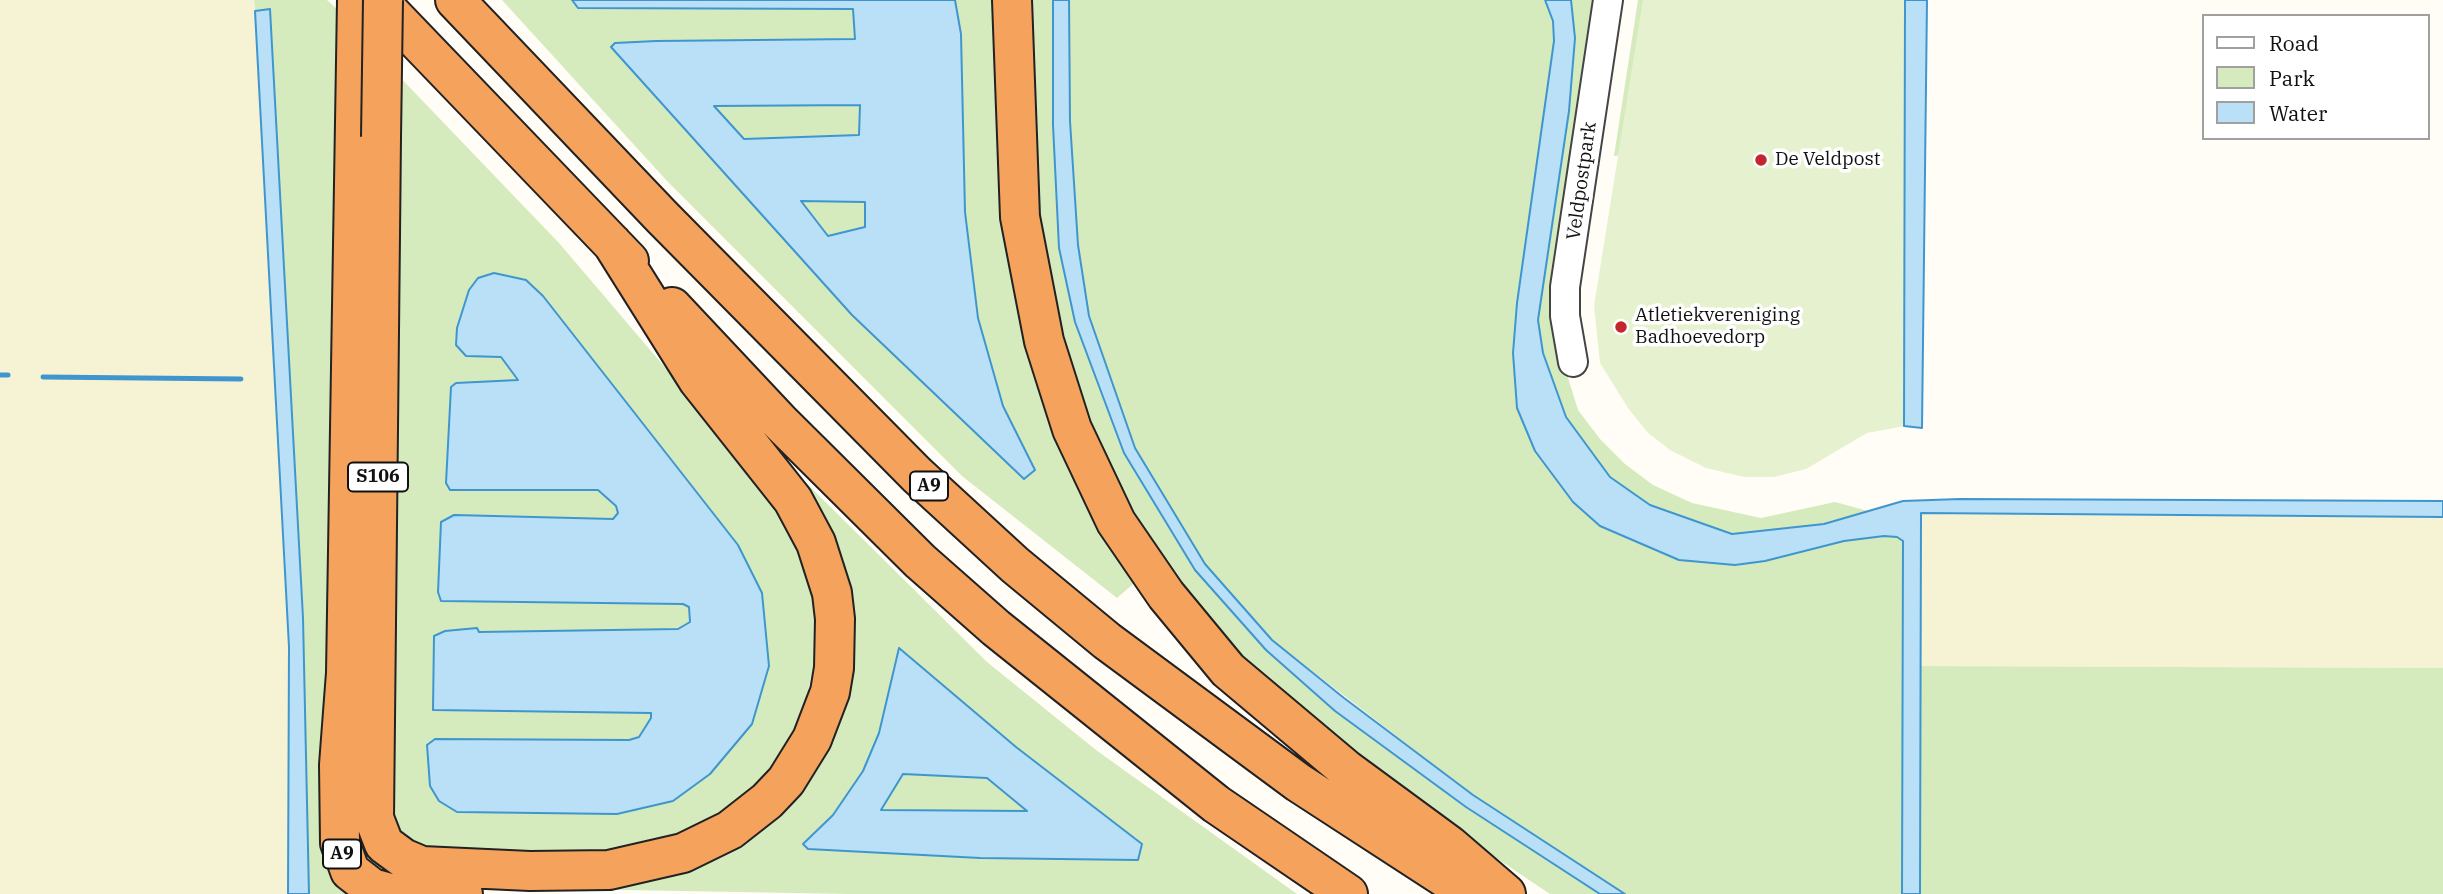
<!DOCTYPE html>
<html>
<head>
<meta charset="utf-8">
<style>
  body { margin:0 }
  #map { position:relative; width:2443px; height:894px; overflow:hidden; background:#fffdf5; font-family:"IBM Plex Serif",serif }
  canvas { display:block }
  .legend { position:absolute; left:2202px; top:14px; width:228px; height:126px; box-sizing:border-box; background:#fff; border:2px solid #a0a0a0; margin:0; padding:9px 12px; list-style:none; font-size:21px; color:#111 }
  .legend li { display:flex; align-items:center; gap:14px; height:35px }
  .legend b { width:35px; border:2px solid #a0a0a0 }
</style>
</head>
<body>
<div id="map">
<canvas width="2443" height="894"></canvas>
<ul class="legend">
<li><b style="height:9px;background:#fff"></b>Road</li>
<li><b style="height:19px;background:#d5ebbd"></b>Park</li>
<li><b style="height:19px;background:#b9e0f7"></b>Water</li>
</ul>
</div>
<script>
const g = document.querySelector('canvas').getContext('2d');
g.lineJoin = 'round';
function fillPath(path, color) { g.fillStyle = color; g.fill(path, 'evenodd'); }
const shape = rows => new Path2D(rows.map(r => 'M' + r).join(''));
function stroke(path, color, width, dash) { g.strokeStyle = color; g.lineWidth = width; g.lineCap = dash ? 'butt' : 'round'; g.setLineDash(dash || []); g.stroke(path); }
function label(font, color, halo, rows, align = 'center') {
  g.font = font + ' "IBM Plex Serif",serif'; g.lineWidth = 7; g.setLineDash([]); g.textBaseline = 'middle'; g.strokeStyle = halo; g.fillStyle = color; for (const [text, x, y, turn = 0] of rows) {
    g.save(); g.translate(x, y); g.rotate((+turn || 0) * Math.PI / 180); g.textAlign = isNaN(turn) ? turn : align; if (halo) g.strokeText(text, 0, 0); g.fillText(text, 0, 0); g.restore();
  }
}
fillPath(shape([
  [0,0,254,0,289,647,288,894,0,894],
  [1933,511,2044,515,2443,517,2443,668,1918,666,1921,513]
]), '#f6f3d4');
fillPath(shape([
  [254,0,327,0,339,11,357,894,309,894,303,618,270,9,255,11],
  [502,0,572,0,579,8,853,9,856,39,615,43,652,94,852,315,1024,479,1035,470,1003,406,978,318,965,212,961,34,955,0,993,0,1008,260,1040,393,1091,505,1140,578,1117,598,962,476,667,181],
  [1029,0,1053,0,1053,125,1059,248,1075,322,1124,453,1195,570,1266,650,1335,711,1466,807,1600,894,1550,894,1441,821,1276,695,1163,572,1074,412,1028,219],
  [1069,0,1545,0,1553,21,1554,41,1517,303,1513,353,1517,408,1535,451,1600,526,1679,560,1735,565,1765,561,1844,541,1884,536,1897,537,1903,541,1902,894,1625,894,1473,795,1272,640,1205,564,1135,448,1100,353,1089,316,1078,245,1070,121],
  [1571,0,1600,0,1559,349,1578,410,1600,439,1625,464,1653,485,1692,503,1761,518,1835,502,1868,511,1824,524,1732,534,1686,520,1650,505,1610,477,1566,417,1543,353,1538,320,1575,38],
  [1638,0,1706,0,1642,154,1614,156],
  [393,70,559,243,709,419,783,517,812,583,817,646,803,716,776,768,729,812,670,842,596,858,426,858,401,838,382,792],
  [543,296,752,724,430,786,435,739,629,740,638,737,651,718,651,713,433,710,434,636,445,631,477,628,478,632,678,629,690,622,689,607,683,604,441,601,438,592,441,523,614,519,618,513,616,506,598,490,451,490,456,383,519,380,501,357,466,356],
  [713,105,861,105,859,135,743,139],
  [363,131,389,867,716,848,839,673,776,453,987,662,1096,750,1297,894,850,894,403,886,363,858,353,833],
  [899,648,1016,747,1138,860,980,858,808,849,803,845,833,815,863,771,879,733],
  [800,200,865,202,865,227,828,236],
  [1918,666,2443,668,2443,894,1920,894],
  [903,773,987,778,1028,811,881,811]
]), '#d5ebbd');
fillPath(shape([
  [1643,0,1906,0,1905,426,1867,433,1806,469,1774,477,1744,477,1706,468,1670,450,1647,432,1628,408,1600,363,1594,306]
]), '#e6f2cf');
const water = shape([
  [572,0,955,0,961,34,965,212,978,318,1003,406,1035,470,1024,479,852,315,611,47,615,43,656,41,855,39,853,9,578,8,572,0],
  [860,105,859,135,744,139,714,106,860,105],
  [801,201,865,202,865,227,828,236,801,201],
  [1053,0,1069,0,1070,121,1078,245,1089,316,1135,448,1205,564,1272,640,1344,698,1473,795,1625,894,1600,894,1466,807,1335,711,1266,650,1195,570,1124,453,1075,322,1059,248,1053,125,1053,0],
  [1545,0,1571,0,1575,38,1569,111,1538,320,1543,353,1566,417,1610,477,1650,505,1732,534,1824,524,1903,501,1960,499,2443,501,2443,517,1921,513,1920,894,1902,894,1903,541,1897,537,1884,536,1844,541,1765,561,1735,565,1679,560,1600,526,1573,502,1535,451,1517,408,1513,353,1517,303,1554,41,1553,21,1545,0],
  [1905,0,1927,0,1922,428,1904,426,1905,0],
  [270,9,303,618,309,894,288,894,289,647,255,11,270,9],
  [494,273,526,280,543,296,738,545,762,593,769,666,752,724,710,774,673,801,617,814,457,812,439,801,430,786,427,745,435,739,629,740,639,737,651,718,651,713,433,710,434,636,445,631,477,628,479,632,678,629,690,622,689,607,683,604,441,601,438,592,441,522,454,515,613,519,618,513,616,506,598,490,450,490,446,483,451,387,456,383,518,380,501,357,466,356,456,345,457,328,469,290,478,278,494,273],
  [899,648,1016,747,1142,844,1138,860,980,858,808,849,803,844,833,815,863,771,879,733,899,648],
  [903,774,987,778,1027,811,881,810,903,774]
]);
fillPath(water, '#b9e0f7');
stroke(water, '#3f96cf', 2);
stroke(shape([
  [0,375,8,375],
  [43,377,241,379]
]), '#3f96cf', 5);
const minor = shape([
  [1573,362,1565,316,1565,287,1608,0]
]);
const highway = shape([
  [357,0,346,673,339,765,340,843,350,871,372,888,390,893,463,894],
  [378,0,629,261],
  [455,0,662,217,917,475,1015,565,1107,641,1299,783,1470,894],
  [1012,0,1020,217,1044,341,1072,429,1116,522,1166,595,1228,670,1347,770,1449,845,1506,894],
  [381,137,374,818,384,844,403,858,422,866,530,871,609,870,683,853,730,830,767,801,786,781,812,739,830,692,834,668,835,619,832,593,816,543,793,500,698,380,612,243],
  [672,307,780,422,920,561,996,628,1216,804,1348,894]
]);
stroke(minor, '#444', 32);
stroke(highway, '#222', 42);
stroke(minor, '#fff', 28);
stroke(highway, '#f5a25d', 38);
const highwayBridge = shape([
  [381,137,383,0]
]);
stroke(highwayBridge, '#222', 42, []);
stroke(highwayBridge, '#f5a25d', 38);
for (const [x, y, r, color] of [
  [1761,160,7,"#c4262e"],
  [1621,327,7,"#c4262e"]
]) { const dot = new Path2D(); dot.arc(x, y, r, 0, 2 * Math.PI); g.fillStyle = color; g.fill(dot); stroke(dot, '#fff', 2.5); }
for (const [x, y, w] of [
  [378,477,60],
  [929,486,38],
  [342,854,38]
]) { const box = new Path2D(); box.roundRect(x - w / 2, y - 14.5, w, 29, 5); g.fillStyle = '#fff'; g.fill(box); stroke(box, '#111', 2); }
label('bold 18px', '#111', null, [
  ["S106",378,477],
  ["A9",929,486],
  ["A9",342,854]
]);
label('19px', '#111', '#fff', [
  ["De Veldpost",1775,160],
  ["Atletiekvereniging",1635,316],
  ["Badhoevedorp",1635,338]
], 'left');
label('19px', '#111', '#fff', [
  ["Veldpostpark",1582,181,-82]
]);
</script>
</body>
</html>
